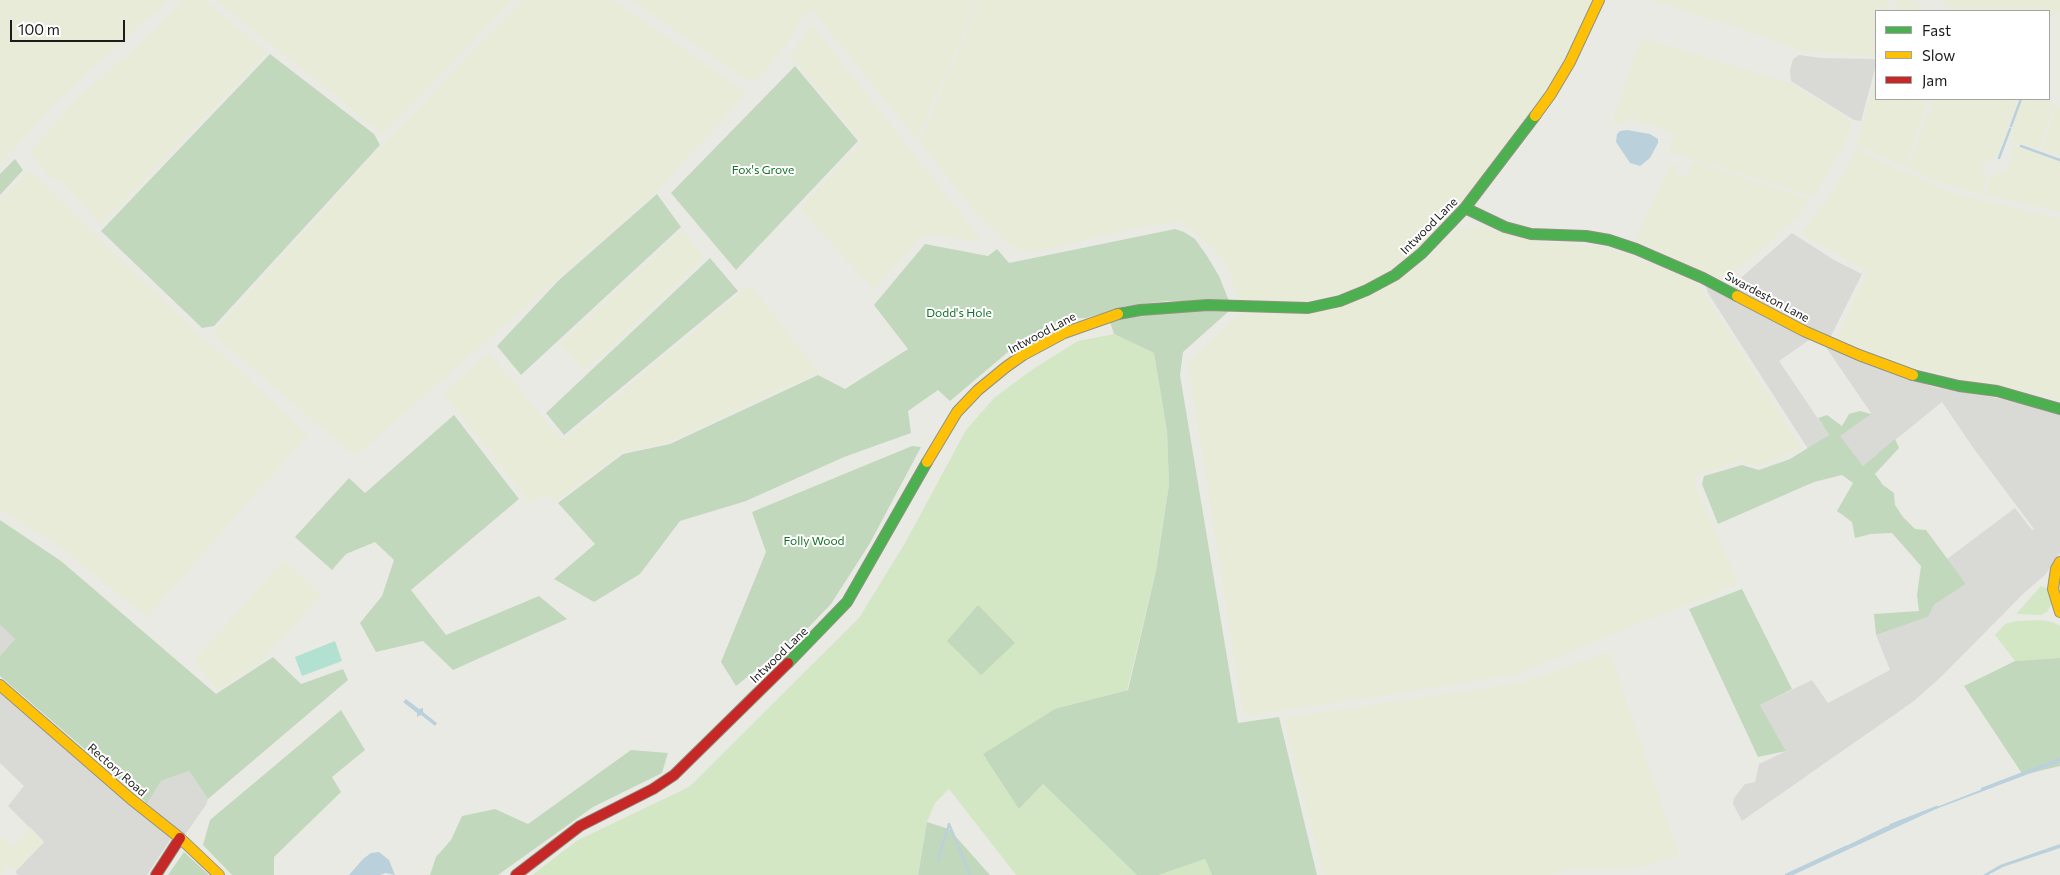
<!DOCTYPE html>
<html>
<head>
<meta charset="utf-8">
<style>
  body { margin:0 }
  #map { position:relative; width:2060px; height:875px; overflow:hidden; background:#eaeae5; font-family:Commissioner,sans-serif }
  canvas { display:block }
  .legend { position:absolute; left:1875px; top:10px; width:175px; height:90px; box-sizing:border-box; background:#fff; border:1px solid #a4a4a4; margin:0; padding:6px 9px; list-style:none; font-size:15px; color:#1c1c1c }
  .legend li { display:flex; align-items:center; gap:10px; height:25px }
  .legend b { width:25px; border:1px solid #a4a4a4 }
  .scale { position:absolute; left:10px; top:20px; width:115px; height:22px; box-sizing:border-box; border:2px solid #1c1c1c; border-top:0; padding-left:6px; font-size:15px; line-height:18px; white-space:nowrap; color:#1c1c1c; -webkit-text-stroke:4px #fff; paint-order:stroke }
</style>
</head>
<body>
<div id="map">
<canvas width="2060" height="875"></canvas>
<ul class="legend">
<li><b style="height:6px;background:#4caf50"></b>Fast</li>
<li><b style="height:6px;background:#ffc107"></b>Slow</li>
<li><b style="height:6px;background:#c62828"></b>Jam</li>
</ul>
<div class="scale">100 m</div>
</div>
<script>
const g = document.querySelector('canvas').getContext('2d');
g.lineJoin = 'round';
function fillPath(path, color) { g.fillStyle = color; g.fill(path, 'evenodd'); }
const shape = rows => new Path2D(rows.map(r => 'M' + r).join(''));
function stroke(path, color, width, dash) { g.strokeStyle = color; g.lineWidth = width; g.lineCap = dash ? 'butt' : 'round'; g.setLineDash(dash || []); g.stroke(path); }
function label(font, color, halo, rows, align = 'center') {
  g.font = font + ' Commissioner,sans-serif'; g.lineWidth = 4; g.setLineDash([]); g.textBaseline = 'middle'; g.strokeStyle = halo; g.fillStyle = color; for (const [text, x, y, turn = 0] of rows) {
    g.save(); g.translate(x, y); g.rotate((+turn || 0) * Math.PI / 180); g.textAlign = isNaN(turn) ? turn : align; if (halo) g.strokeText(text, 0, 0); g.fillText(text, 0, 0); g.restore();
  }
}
fillPath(shape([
  [1799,55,1821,58,1876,59,1876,65,1861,121,1854,120,1791,81,1790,70,1793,59],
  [1792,233,1834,260,1862,274,1830,338,1732,288,1734,284],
  [1704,281,1812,338,1779,361,1829,435,1808,449,1708,293],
  [1823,343,1933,387,1997,398,2060,413,2060,553,2045,575,2024,593,1942,676,1914,701,1742,821,1733,804,1734,798,1745,784,1755,782,1759,764,1786,751,1760,705,1812,680,1828,703,1890,670,1876,635,1928,617,1934,605,1966,584,1947,559,2015,508,2032,530,2034,529,1974,449,1942,402,1863,466,1839,436,1871,413],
  [0,625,15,639,0,656],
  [0,691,139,810,161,781,189,771,208,799,206,805,184,836,176,831,147,875,18,875,15,872,44,842,8,806,24,786,0,763]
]), '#d9d9d6');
fillPath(shape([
  [0,0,168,0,60,98,0,164],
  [184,0,205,0,267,52,101,225,60,180,53,180,29,153,79,97,148,37],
  [215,0,513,0,383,134],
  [522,0,613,0,747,93,655,193,357,455,352,453,215,336,217,329,378,150],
  [632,0,978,0,917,139,813,11,806,12,783,49,757,81,746,80],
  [980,0,1596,0,1565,61,1533,111,1466,201,1416,251,1381,276,1345,292,1295,303,1239,301,1227,265,1212,247,1181,222,1141,227,1032,253,1010,245,976,212,919,142],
  [1650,0,1889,0,1887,11,1876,11,1876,57,1800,51,1749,31],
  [1897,0,1914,0,1925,11,1894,11],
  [1942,0,2060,0,2060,13,2049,16,2049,11,1953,11],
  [811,25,812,25,983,242,924,234,874,290,800,209,862,142,790,56],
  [1641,38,1781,80,1799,87,1852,121,1843,148,1813,196,1669,152,1672,134,1667,130,1631,119,1618,124,1613,120],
  [1876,80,1876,99,1928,99,1906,167,1856,145],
  [1934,99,2018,99,1998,155,1981,166,1982,172,1988,176,1982,194,1935,181,1908,168],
  [2022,99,2045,99,2054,104,2039,149,2009,140],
  [2056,104,2060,106,2060,156,2042,150],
  [2014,145,2060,162,2060,212,1986,195,1989,178,2005,171,2010,164,2011,154],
  [1857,150,1948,192,2060,219,2060,401,2039,393,1988,386,1906,365,1837,338,1867,271,1801,233,1831,194],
  [1693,162,1810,199,1798,216,1759,252,1725,279,1719,278,1636,240,1671,163,1677,166,1678,175,1686,177],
  [29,170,182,318,308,434,147,617,56,544,0,509,0,202],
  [1476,225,1530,241,1600,246,1627,254,1688,278,1699,285,1802,448,1759,466,1741,461,1696,475,1695,486,1739,584,1607,636,1516,675,1246,716,1242,709,1188,363,1240,313,1327,310,1379,292,1420,264,1456,230],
  [682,230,705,257,584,371,561,344],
  [750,285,819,372,668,442,621,452,556,501,546,493,531,503,443,393,489,353,560,438,567,438],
  [284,560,321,595,261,662,217,690,194,661],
  [1610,652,1679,855,1643,867,1569,869,1551,875,1323,875,1284,718,1521,683],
  [30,827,44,842,19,868,3,867,6,871,0,875,0,836,13,847]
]), '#e7ebd8');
fillPath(shape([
  [1114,334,1154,353,1167,431,1169,485,1156,571,1127,690,1055,710,1019,809,1043,784,1137,875,1016,875,949,789,935,803,927,822,918,875,532,875,578,840,689,787,859,618,905,543,966,430,994,398,1033,369,1078,341],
  [2041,586,2049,589,2053,602,2047,612,2041,615,2016,614],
  [2039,620,2052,622,2060,626,2060,658,2015,661,1995,635,2005,624,2017,621],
  [1205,859,1212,875,1159,875]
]), '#d3e7c5');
fillPath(shape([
  [270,54,374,134,380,145,214,326,202,328,101,231],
  [795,66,858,141,736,270,671,193],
  [15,159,23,170,0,195,0,174],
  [657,194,681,227,521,375,497,346,559,280],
  [1175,229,1184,232,1195,239,1207,256,1219,276,1229,301,1167,301,1126,306,1086,318,1065,319,1008,352,950,401,938,390,908,411,911,433,844,457,746,501,680,521,640,574,594,602,554,579,595,544,558,503,623,454,670,444,818,375,845,389,908,349,874,305,925,244,988,256,997,249,1009,263],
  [710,258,738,291,564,435,546,413],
  [1209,309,1229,311,1183,352,1180,375,1238,723,1279,717,1317,875,1212,875,1205,859,1159,875,1137,875,1043,784,1019,809,983,754,1055,709,1128,690,1156,571,1169,485,1167,431,1154,353,1114,334,1109,319,1141,314],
  [1860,411,1871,414,1840,436,1863,466,1895,439,1899,448,1875,474,1883,485,1894,493,1895,505,1903,517,1915,529,1926,530,1966,584,1934,605,1928,617,1876,635,1874,614,1919,611,1917,595,1921,566,1892,533,1871,534,1855,538,1852,522,1837,511,1853,483,1842,475,1814,482,1718,524,1702,484,1704,476,1742,465,1759,470,1790,459,1829,435,1818,418,1827,415,1842,426,1849,414],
  [454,415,519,499,411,590,446,635,539,596,567,619,453,670,423,641,376,652,360,623,382,596,394,560,375,542,346,554,332,570,295,537,349,478,365,493],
  [912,446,921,447,870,543,831,604,806,630,736,686,721,662,766,552,752,512],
  [0,520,61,561,216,694,273,657,301,684,343,669,348,680,208,799,189,771,161,781,147,803,0,676,0,656,15,639,0,625],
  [1742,589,1792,689,1760,705,1786,751,1758,757,1689,609],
  [978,605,1015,643,981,675,947,641],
  [2060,658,2060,766,2023,775,1964,686,2015,661],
  [341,710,365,750,332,777,341,792,274,857,274,875,232,875,203,845,210,820],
  [631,750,668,753,662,773,593,807,498,875,430,875,436,857,451,840,462,816,495,809,528,824],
  [927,822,949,829,990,875,918,875],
  [184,852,209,875,168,875]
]), '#c2d8bc');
fillPath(shape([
  [335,641,342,661,302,676,295,657]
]), '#b2e0d1');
fillPath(shape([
  [1627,130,1650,134,1658,139,1658,143,1650,158,1640,166,1630,163,1616,142,1617,134,1620,131],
  [406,699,419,709,423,708,423,712,437,723,435,726,421,715,417,717,417,713,403,702],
  [2060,759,2060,762,1936,809,1793,875,1786,875,1885,827],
  [2060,844,2060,848,2003,867,1988,875,1983,875,2000,865],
  [379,852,389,860,395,875,386,873,380,875,349,875,363,859,371,853]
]), '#bad1dc');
stroke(shape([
  [2011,126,2021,99],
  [2021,146,2060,160],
  [1999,158,2010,129],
  [1982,789,2060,759],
  [1891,825,1937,807],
  [938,860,949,824,970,875],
  [1786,875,1846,847]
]), '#bad1dc', 2.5);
const fast = shape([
  [1465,208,1505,227,1531,234,1586,236,1609,240,1636,249,1703,278,1737,296],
  [1118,314,1140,310,1208,305,1308,308,1340,301,1367,290,1395,275,1422,253,1465,208,1535,116],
  [1913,375,1959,386,1997,391,2060,409],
  [788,663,847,602,927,462]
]);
const slow = shape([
  [1535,116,1551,94,1570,62,1599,0],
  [1737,296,1804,331,1859,355,1913,375],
  [927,462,957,412,978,390,1006,367,1023,355,1064,333,1118,314],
  [2060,562,2056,569,2053,589,2060,612],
  [0,685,131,799,180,838,219,875]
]);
const jam = shape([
  [156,875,180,838],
  [516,875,580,826,653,789,674,775,788,663]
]);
stroke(fast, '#8f937f', 12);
stroke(slow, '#8f937f', 12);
stroke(jam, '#8f937f', 12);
stroke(fast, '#4caf50', 10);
stroke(slow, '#ffc107', 10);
stroke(jam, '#c62828', 10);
label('12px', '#127226', '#fff', [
  ["Fox's Grove",763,170],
  ["Dodd's Hole",959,313],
  ["Folly Wood",814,541]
]);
label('12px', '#1c1c1c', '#fff', [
  ["Intwood Lane",1429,226,-45],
  ["Swardeston Lane",1767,297,28],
  ["Intwood Lane",1042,333,-28],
  ["Intwood Lane",779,655,-44],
  ["Rectory Road",117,770,41]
]);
</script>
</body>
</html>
